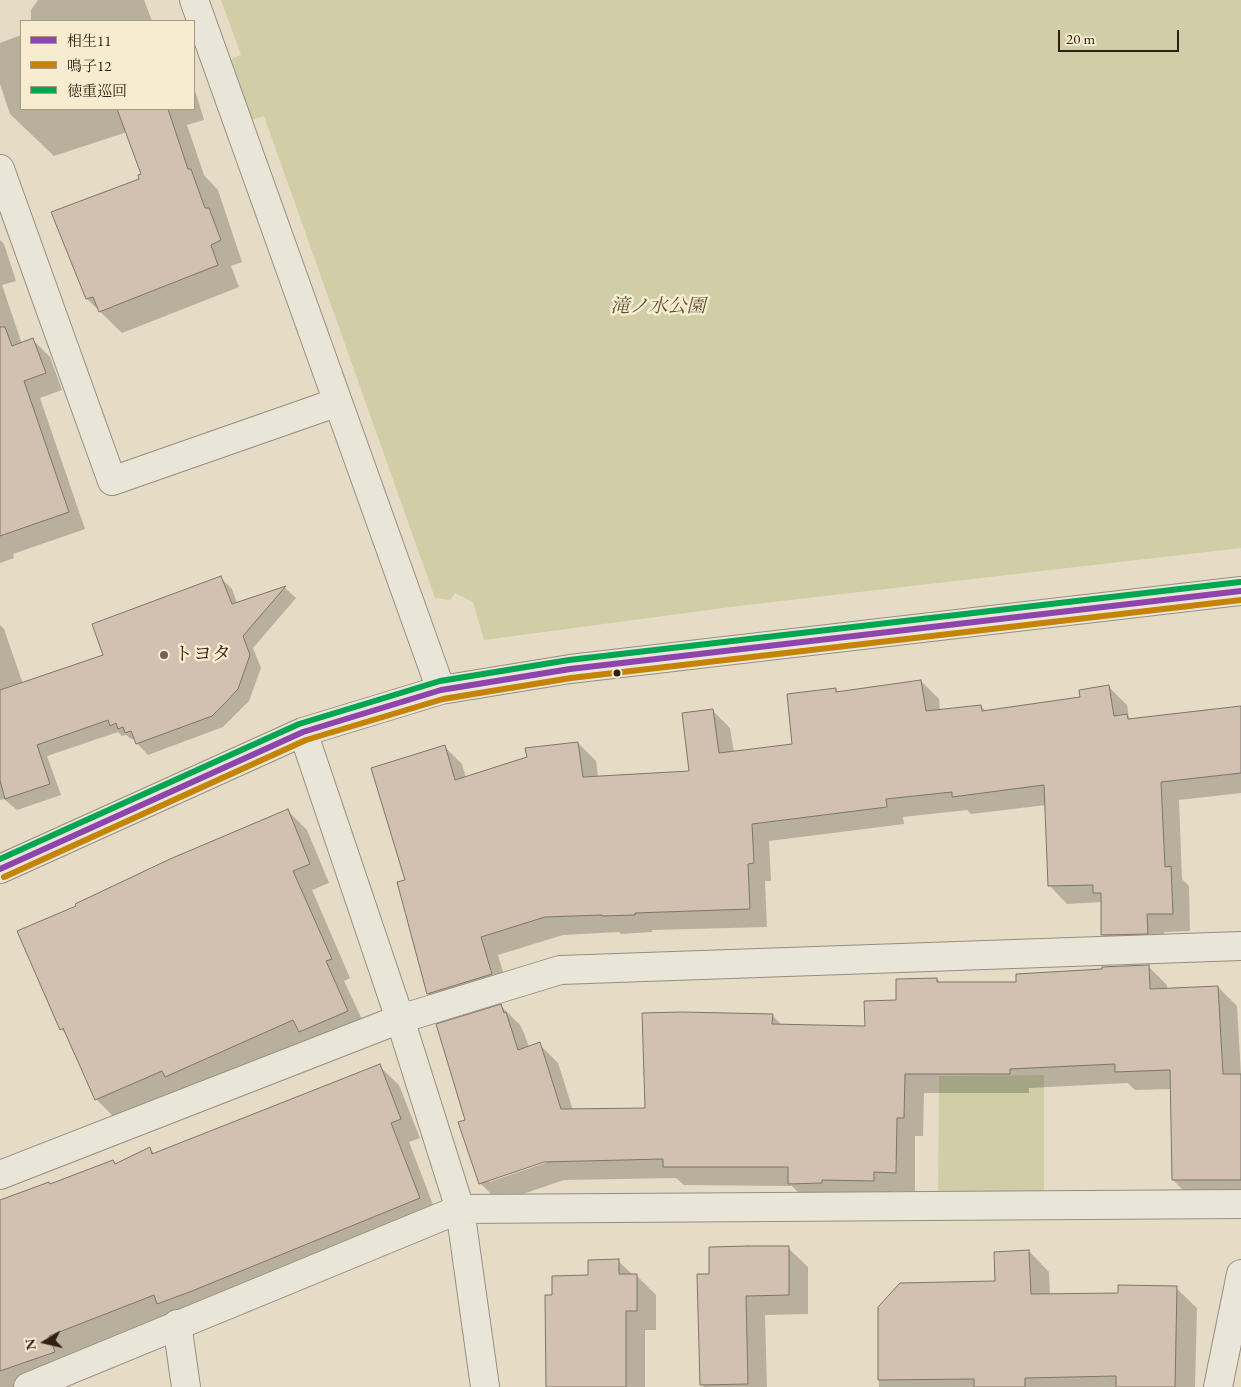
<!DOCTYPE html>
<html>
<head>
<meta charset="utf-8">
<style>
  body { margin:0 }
  #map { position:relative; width:1241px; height:1387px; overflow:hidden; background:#e6dcc5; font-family:"EB Garamond","Noto Serif JP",serif }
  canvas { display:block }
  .legend { position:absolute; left:20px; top:20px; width:175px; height:90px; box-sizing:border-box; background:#f8ecd0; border:1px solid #a89a84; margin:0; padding:6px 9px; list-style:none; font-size:15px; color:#302013 }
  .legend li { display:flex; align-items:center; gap:10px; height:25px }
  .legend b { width:25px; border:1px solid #a89a84 }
  .north { position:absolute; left:20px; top:1317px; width:50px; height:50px; -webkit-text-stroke:4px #f8ecd0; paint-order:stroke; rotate:261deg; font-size:14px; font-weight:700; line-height:20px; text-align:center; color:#302013 }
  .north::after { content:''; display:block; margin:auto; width:18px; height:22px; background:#302013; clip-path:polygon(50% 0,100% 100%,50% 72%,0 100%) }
  .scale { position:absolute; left:1058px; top:30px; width:121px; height:22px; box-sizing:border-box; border:2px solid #302013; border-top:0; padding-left:6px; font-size:15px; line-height:18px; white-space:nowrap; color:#302013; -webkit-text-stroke:4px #f8ecd0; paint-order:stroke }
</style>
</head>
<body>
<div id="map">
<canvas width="1241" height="1387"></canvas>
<ul class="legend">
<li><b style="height:6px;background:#8e44ad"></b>相生11</li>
<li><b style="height:6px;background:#c58405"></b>鳴子12</li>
<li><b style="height:6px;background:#00a651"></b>徳重巡回</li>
</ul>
<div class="north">N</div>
<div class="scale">20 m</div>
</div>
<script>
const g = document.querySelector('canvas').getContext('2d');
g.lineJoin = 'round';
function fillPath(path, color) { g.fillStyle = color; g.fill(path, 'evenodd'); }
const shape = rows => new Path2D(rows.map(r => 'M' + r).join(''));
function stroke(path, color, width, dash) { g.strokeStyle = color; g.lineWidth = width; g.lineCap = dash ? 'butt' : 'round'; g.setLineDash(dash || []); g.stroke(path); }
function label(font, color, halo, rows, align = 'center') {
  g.font = font + ' "EB Garamond","Noto Serif JP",serif'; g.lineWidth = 5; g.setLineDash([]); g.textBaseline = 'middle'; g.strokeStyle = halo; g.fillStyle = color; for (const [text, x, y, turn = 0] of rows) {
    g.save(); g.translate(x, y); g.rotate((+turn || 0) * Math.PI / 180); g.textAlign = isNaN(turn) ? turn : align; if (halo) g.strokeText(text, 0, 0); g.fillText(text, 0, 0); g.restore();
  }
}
fillPath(shape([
  [221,0,1241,0,1241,548,738,606,484,640,473,602,455,593,450,600,435,598,264,116,252,120,231,59,241,55],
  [1044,1075,1044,1191,938,1191,939,1076]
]), '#cfcea6');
fillPath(shape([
  [38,0,144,0,152,21,31,21,31,10],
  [21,35,21,109,194,109,194,87,204,120,187,125,204,175,218,190,242,262,231,266,239,287,122,333,87,299,142,175,127,132,54,156,10,114,0,84,0,43],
  [0,240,4,244,16,281,2,285,22,344,33,340,50,357,62,390,40,398,85,529,13,554,14,558,0,563],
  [221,578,232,589,237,603,285,588,296,598,253,648,261,668,249,701,223,727,148,755,133,739,131,739,126,735,122,736,118,732,47,756,61,795,17,810,4,799,0,800,0,625,4,629,23,684,104,656],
  [921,681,939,699,940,711,980,706,986,711,1081,699,1109,687,1127,705,1129,718,1131,720,1241,707,1241,793,1179,800,1182,879,1189,886,1190,931,1164,932,1165,951,1121,953,1103,935,1102,902,1067,904,1050,886,1046,805,971,814,967,810,903,817,904,824,769,841,771,881,765,881,767,927,652,930,652,932,621,934,619,932,563,935,498,955,509,992,446,1012,428,994,399,883,406,881,444,746,462,764,466,778,578,743,596,761,598,777,690,772,712,710,730,728,734,753,794,745,835,689,838,693],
  [287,810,307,830,329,883,312,890,350,978,344,981,367,1030,116,1119,96,1099,68,1036,61,1029,77,906],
  [1148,966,1167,985,1167,989,1218,987,1237,1006,1241,1075,1241,1198,1192,1199,1173,1180,1172,1089,1135,1090,1128,1083,1029,1088,1029,1093,924,1093,923,1136,915,1136,915,1191,892,1191,892,1199,808,1202,792,1186,684,1185,676,1178,564,1180,499,1202,480,1183,467,1120,501,1006,520,1025,524,1033,529,1047,539,1044,558,1063,573,1110,646,1109,772,1015,782,1025,866,1027,898,1002,937,979,941,983,1017,983],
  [550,1159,551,1161,489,1182,489,1179],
  [379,1066,399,1085,420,1138,409,1142,438,1218,170,1315,68,1355,73,1372,27,1387,0,1387,0,1203,51,1185,113,1161,116,1164,149,1148,155,1154],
  [788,1248,808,1267,808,1314,765,1315,767,1387,704,1387,701,1384,711,1275],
  [1029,1251,1049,1272,1050,1295,1119,1294,1176,1288,1197,1308,1195,1387,879,1387,879,1308,996,1282],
  [618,1261,633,1275,636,1275,656,1295,656,1330,645,1330,645,1387,547,1387,553,1296]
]), '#0003');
const building = shape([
  [117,109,168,109,188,169,191,169,205,208,209,208,221,240,211,245,218,265,99,312,93,297,86,299,51,212,139,179,138,175,141,174,117,109],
  [0,327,5,327,12,346,33,338,46,373,24,381,69,512,0,536,0,327],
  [221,576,232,604,286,586,243,636,250,655,238,689,227,701,212,716,136,744,131,731,125,733,123,727,118,729,116,723,110,726,108,720,37,745,50,784,5,799,0,780,0,690,103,655,92,624,221,576],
  [921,680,926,711,981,705,982,711,1080,697,1079,690,1109,685,1114,716,1127,714,1128,719,1241,706,1241,773,1161,782,1165,867,1171,866,1173,914,1147,914,1148,934,1101,935,1101,893,1093,893,1093,885,1048,886,1044,785,952,797,952,792,886,799,887,807,752,824,754,863,748,864,750,909,635,913,635,915,602,916,602,915,545,917,481,937,492,974,427,994,397,882,405,880,371,768,445,745,455,780,527,757,525,748,578,742,583,777,689,771,682,713,713,709,719,753,792,744,787,694,836,688,836,692,921,680],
  [288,809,310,864,293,871,332,959,326,961,348,1011,299,1032,293,1020,165,1077,162,1071,95,1100,63,1028,60,1030,17,931,76,906,75,904,170,859,288,809],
  [1149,965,1150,989,1218,986,1223,1074,1241,1074,1241,1180,1172,1180,1170,1070,1115,1072,1115,1064,1010,1069,1010,1074,905,1074,904,1118,897,1118,896,1173,874,1172,874,1181,822,1180,822,1183,788,1184,788,1167,663,1167,663,1159,544,1162,479,1184,458,1122,465,1120,436,1024,501,1004,504,1013,506,1012,518,1050,540,1042,561,1109,645,1108,642,1013,682,1012,773,1014,772,1024,865,1026,864,1001,896,1000,896,979,937,978,937,982,1016,982,1016,974,1102,969,1102,967,1149,965],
  [380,1064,401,1119,391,1123,420,1198,192,1291,157,1304,154,1295,49,1336,55,1352,0,1371,0,1200,49,1182,50,1184,113,1160,115,1164,150,1147,152,1154,380,1064],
  [748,1246,789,1246,789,1295,746,1296,748,1384,700,1385,697,1274,709,1274,709,1247,748,1246],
  [1029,1250,1031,1294,1118,1293,1118,1285,1177,1286,1175,1387,1116,1387,1116,1376,1025,1378,1025,1387,974,1387,974,1379,878,1380,878,1307,900,1283,995,1281,994,1252,1029,1250],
  [619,1259,619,1274,637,1274,637,1311,626,1311,626,1387,546,1387,545,1295,552,1295,552,1276,588,1275,588,1260,619,1259]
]);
fillPath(building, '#d2c0b0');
stroke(building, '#7d7568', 1);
const minor = shape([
  [194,0,441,690],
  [0,169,112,481,338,402],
  [303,732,400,1019,460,1209,485,1387],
  [0,869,303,732,441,690,570,669,1241,591],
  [0,1175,400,1019,560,970,1241,946],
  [177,1324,186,1387],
  [28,1387,460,1209,1241,1204],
  [1218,1387,1241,1274]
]);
stroke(minor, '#968e80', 30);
stroke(minor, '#eae5d9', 28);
stroke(shape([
  [0,869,303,732,441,690,570,669,1241,591]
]), '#8e44ad', 6);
stroke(shape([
  [4,877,306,740,443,699,571,678,1241,600]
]), '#c58405', 6);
stroke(shape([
  [0,859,299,724,440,681,569,660,1240,582]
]), '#00a651', 6);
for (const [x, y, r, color] of [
  [164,655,5,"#706251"],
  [617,673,4.5,"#302013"]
]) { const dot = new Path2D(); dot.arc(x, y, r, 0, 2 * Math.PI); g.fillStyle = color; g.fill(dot); stroke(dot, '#f8ecd0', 2); }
label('italic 19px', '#5a5138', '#f8ecd0', [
  ["滝ノ水公園",658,307]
]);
label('19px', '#302013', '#f8ecd0', [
  ["トヨタ",174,655]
], 'left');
</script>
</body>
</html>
